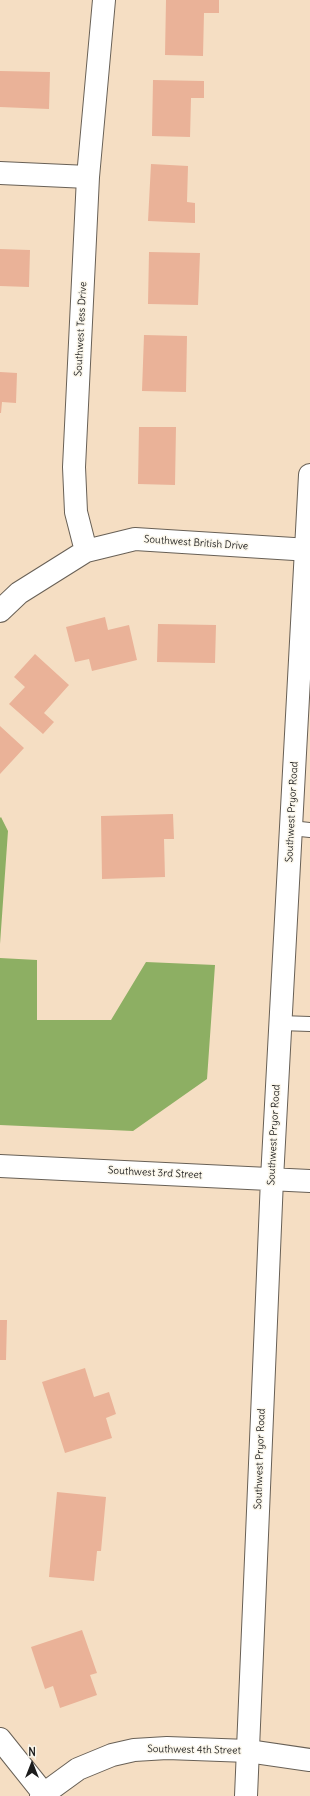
<!DOCTYPE html>
<html>
<head>
<meta charset="utf-8">
<style>
  body { margin:0 }
  #map { position:relative; width:310px; height:1796px; overflow:hidden; background:#f5dec3; font-family:Delius,sans-serif }
  canvas { display:block }
  .north { position:absolute; left:12px; top:1744px; width:40px; height:40px; -webkit-text-stroke:3px #fbf7ec; paint-order:stroke; rotate:0deg; font-size:11px; font-weight:700; line-height:16px; text-align:center; color:#1c1c1c }
  .north::after { content:''; display:block; margin:auto; width:14px; height:18px; background:#1c1c1c; clip-path:polygon(50% 0,100% 100%,50% 72%,0 100%) }
</style>
</head>
<body>
<div id="map">
<canvas width="310" height="1796"></canvas>
<div class="north">N</div>
</div>
<script>
const g = document.querySelector('canvas').getContext('2d');
g.lineJoin = 'round';
function fillPath(path, color) { g.fillStyle = color; g.fill(path, 'evenodd'); }
const shape = rows => new Path2D(rows.map(r => 'M' + r).join(''));
function stroke(path, color, width, dash) { g.strokeStyle = color; g.lineWidth = width; g.lineCap = dash ? 'butt' : 'round'; g.setLineDash(dash || []); g.stroke(path); }
function label(font, color, halo, rows, align = 'center') {
  g.font = font + ' Delius,sans-serif'; g.lineWidth = 3; g.setLineDash([]); g.textBaseline = 'middle'; g.strokeStyle = halo; g.fillStyle = color; for (const [text, x, y, turn = 0] of rows) {
    g.save(); g.translate(x, y); g.rotate((+turn || 0) * Math.PI / 180); g.textAlign = isNaN(turn) ? turn : align; if (halo) g.strokeText(text, 0, 0); g.fillText(text, 0, 0); g.restore();
  }
}
fillPath(shape([
  [1,817,8,831,0,944,0,818],
  [0,958,37,960,37,1020,111,1020,146,962,215,965,207,1079,133,1131,0,1125]
]), '#8daf63');
fillPath(shape([
  [166,0,219,0,219,13,204,13,203,56,165,55],
  [0,71,50,72,49,109,0,107],
  [153,80,204,81,204,98,191,98,190,137,152,136],
  [151,164,188,166,187,202,195,203,195,223,148,221],
  [0,249,30,250,29,287,0,286],
  [149,252,200,253,198,305,148,304],
  [144,335,187,336,186,392,142,391],
  [0,372,17,373,16,403,2,402,1,413,0,413],
  [139,427,176,427,175,485,138,484],
  [105,617,108,630,129,625,137,660,92,671,89,659,75,662,66,627],
  [158,624,216,625,215,663,157,662],
  [35,654,69,685,44,713,54,722,43,734,9,704,25,687,14,677],
  [0,726,24,748,0,774],
  [173,814,174,839,164,839,165,877,102,879,101,816],
  [0,1320,7,1320,6,1360,0,1360],
  [85,1368,94,1397,109,1392,116,1414,106,1418,112,1438,65,1453,42,1382],
  [57,1492,106,1497,101,1551,97,1551,94,1581,49,1577],
  [82,1630,97,1673,90,1675,97,1695,60,1708,53,1686,45,1689,31,1647]
]), '#eab298');
const lane = shape([
  [291,828,310,830],
  [280,1023,310,1024]
]);
const street = shape([
  [0,173,88,177],
  [86,551,135,539,310,550],
  [0,611,19,593,86,551,76,512,74,467,88,177,104,0],
  [0,1739,44,1794],
  [41,1796,78,1769,112,1755,134,1750,167,1748,248,1751,310,1760]
]);
const secondary = shape([
  [0,1166,310,1181],
  [246,1796,272,1179,310,475]
]);
stroke(lane, '#686056', 16);
stroke(street, '#686056', 24);
stroke(secondary, '#686056', 24);
stroke(lane, '#fff', 14);
stroke(street, '#fff', 22);
stroke(secondary, '#fff', 22);
label('10px', '#1c1c1c', '#fbf7ec', [
  ["Southwest Tess Drive",81,329,-87],
  ["Southwest British Drive",196,543,4],
  ["Southwest Pryor Road",292,812,-87],
  ["Southwest Pryor Road",274,1135,-87],
  ["Southwest 3rd Street",155,1173,3],
  ["Southwest Pryor Road",260,1459,-88],
  ["Southwest 4th Street",194,1750,1]
]);
</script>
</body>
</html>
